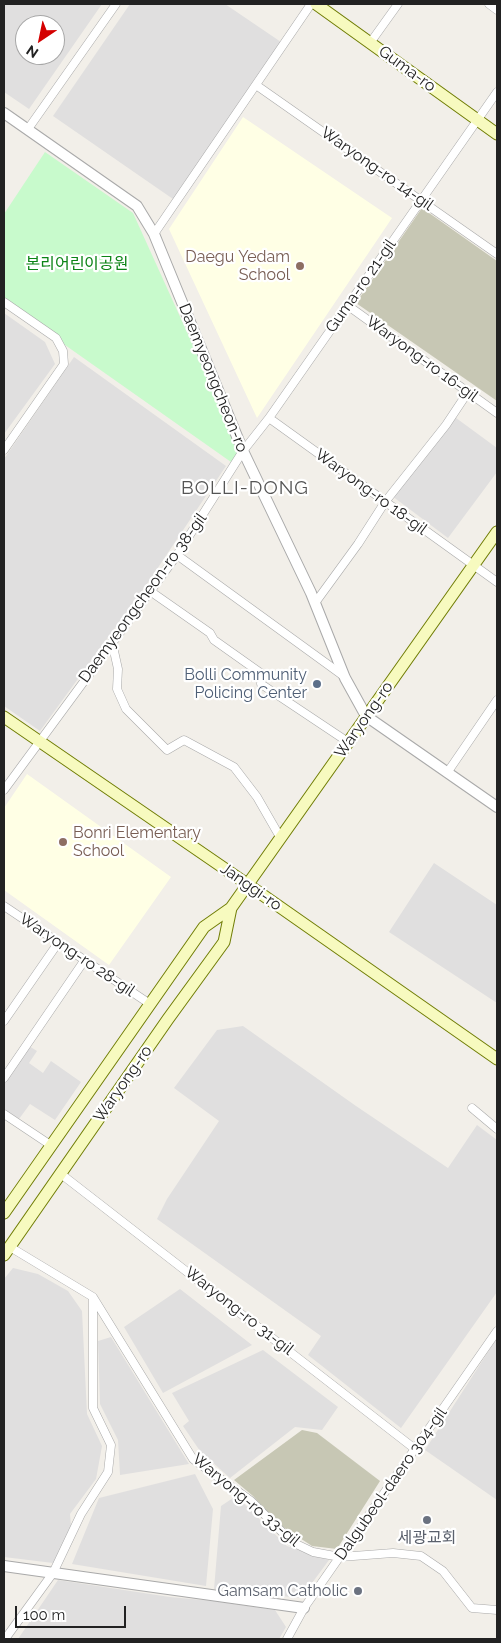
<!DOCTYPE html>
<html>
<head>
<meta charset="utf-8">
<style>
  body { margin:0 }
  #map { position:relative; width:501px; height:1643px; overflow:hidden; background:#f2efe9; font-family:Raleway,sans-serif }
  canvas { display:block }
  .frame { position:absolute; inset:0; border:5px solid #222; pointer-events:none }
  .north { position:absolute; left:15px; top:15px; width:50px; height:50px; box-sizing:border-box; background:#fff; border:1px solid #a7a7a7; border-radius:50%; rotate:214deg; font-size:14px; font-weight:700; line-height:20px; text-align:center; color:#222 }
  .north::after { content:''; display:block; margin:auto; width:18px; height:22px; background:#d40000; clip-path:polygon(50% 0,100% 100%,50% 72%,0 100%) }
  .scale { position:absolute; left:15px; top:1606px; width:111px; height:22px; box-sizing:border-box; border:2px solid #222; border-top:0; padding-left:6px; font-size:15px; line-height:18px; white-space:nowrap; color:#222; -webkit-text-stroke:4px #fff; paint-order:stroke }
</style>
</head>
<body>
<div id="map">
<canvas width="501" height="1643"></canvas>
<div class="frame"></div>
<div class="north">N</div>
<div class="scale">100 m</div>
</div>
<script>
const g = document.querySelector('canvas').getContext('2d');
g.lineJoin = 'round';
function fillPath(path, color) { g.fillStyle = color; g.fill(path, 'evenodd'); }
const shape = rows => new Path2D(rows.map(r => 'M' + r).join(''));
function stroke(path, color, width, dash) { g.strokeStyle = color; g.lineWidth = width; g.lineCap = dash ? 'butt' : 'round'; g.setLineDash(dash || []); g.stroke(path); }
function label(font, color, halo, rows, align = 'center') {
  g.font = font + ' Raleway,"Noto Sans KR",sans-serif'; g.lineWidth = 4.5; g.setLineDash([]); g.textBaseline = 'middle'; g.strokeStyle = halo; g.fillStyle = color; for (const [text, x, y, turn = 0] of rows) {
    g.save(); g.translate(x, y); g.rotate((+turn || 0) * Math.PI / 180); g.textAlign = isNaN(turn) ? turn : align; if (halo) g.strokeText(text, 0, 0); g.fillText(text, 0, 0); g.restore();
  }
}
fillPath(shape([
  [4,4,102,4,29,109,4,92],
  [25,25,55,25,55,55,25,55],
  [130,4,225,4,281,42,173,199,53,116],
  [4,313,45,342,55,364,4,434],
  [74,357,226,466,147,584,40,731,4,706,4,459],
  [452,415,497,448,497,472,448,538,392,496],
  [434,863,497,905,497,1003,389,932],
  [243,1026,356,1106,448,1168,477,1125,497,1140,497,1292,401,1428,308,1355,321,1336,157,1219,167,1199,219,1121,174,1088,217,1030],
  [29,1046,37,1051,29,1063,43,1073,51,1061,81,1082,55,1120,30,1104,19,1119,4,1109,4,1083],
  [13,1268,38,1274,68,1291,82,1311,87,1414,102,1446,96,1479,70,1514,72,1537,53,1563,4,1557,4,1279],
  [180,1289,252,1345,163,1393,124,1327],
  [111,1337,189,1464,120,1475,118,1440,100,1404,98,1341],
  [497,1338,497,1500,425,1450],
  [263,1350,338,1407,322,1430,295,1427,230,1478,200,1451,183,1426,189,1421,172,1393],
  [195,1474,213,1509,206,1586,72,1564,99,1498],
  [236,1496,287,1546,329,1560,301,1598,214,1589,221,1506],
  [58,1580,170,1597,214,1601,275,1610,286,1627,279,1639,18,1639]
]), '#e0dfdf');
fillPath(shape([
  [243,117,392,218,257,418,169,229],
  [27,774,171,877,109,965,4,890,4,808]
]), '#ffffe5');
fillPath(shape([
  [422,208,497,261,497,401,356,303],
  [302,1430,317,1433,380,1481,337,1549,312,1546,277,1523,253,1496,234,1480]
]), '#c7c7b4');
fillPath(shape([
  [45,152,133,213,240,449,231,462,4,302,4,214]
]), '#c8facc');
const minor = shape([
  [489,4,497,10],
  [370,43,398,4],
  [256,85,497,254],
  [28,129,116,4],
  [154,234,311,4],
  [4,302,56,338,63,351,64,364,4,450],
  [347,305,497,413],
  [269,418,497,582],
  [177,555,345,677],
  [150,591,210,633,214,640,262,674,261,684,348,742],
  [315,603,358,544,385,502,446,425,468,392],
  [112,642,118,669,117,689,126,709,167,750,184,740,234,767,257,797,280,837],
  [447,773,497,700],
  [4,790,177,555,243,451,269,418,497,92],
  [4,906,150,1004],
  [4,1021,58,943],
  [4,1078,84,961],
  [472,1108,497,1129],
  [4,1114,52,1146],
  [61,1174,415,1449],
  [10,1247,93,1297,193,1459,251,1501,292,1542,313,1552,340,1557,393,1553,421,1556,443,1571,472,1608,497,1610],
  [5,1639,53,1573,81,1514,108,1472,111,1445,93,1408,93,1299],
  [287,1639,304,1608,497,1331]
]);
const tertiary = shape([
  [4,113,137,206,154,234,243,451,311,593,345,678,366,716,497,807],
  [4,1566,304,1608]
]);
const secondary = shape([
  [316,4,497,134],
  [4,717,247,884,497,1059],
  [4,1213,204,927,231,908,497,532],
  [4,1255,168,1019,224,942,231,908]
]);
stroke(minor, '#a9a9a9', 9);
stroke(tertiary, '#a9a9a9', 12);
stroke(secondary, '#707d05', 13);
stroke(minor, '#fff', 8);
stroke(tertiary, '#fff', 10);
stroke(secondary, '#f7fabf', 11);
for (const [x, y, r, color] of [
  [300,266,5,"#8d6e63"],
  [317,684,5,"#5c6f8a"],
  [63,842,5,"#8d6e63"],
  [427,1520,5,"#6b7280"],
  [358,1591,5,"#6b7280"]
]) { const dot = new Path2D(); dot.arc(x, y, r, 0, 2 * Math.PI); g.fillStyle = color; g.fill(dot); stroke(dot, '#fff', 2); }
label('16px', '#222', '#fff', [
  ["Guma-ro",407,69,36],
  ["Waryong-ro 14-gil",377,169,35],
  ["Guma-ro 21-gil",361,286,-55],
  ["Waryong-ro 16-gil",422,359,36],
  ["Daemyeongcheon-ro",213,378,68],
  ["Waryong-ro 18-gil",371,492,36],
  ["Daemyeongcheon-ro 38-gil",143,598,-54],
  ["Waryong-ro",364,720,-55],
  ["Janggi-ro",251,887,35],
  ["Waryong-ro 28-gil",77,955,34],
  ["Waryong-ro",123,1084,-55],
  ["Waryong-ro 31-gil",239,1311,38],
  ["Dalgubeol-daero 304-gil",391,1484,-55],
  ["Waryong-ro 33-gil",246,1500,40]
]);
label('16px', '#785e54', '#fff', [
  ["Daegu Yedam",290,257],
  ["School",290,275],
  ["Bonri Elementary",73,833,"left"],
  ["School",73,851,"left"]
], 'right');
label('16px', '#0c8416', '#fff', [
  ["본리어린이공원",77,264]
]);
label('16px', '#4e5e75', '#fff', [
  ["Bolli Community",307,675],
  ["Policing Center",307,693]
], 'right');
label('16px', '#5b616d', '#fff', [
  ["세광교회",427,1538],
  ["Gamsam Catholic",348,1591,"right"]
]);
g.letterSpacing = '1px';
label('19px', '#555', '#fff', [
  ["BOLLI-DONG",245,488]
]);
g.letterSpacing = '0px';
</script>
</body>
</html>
